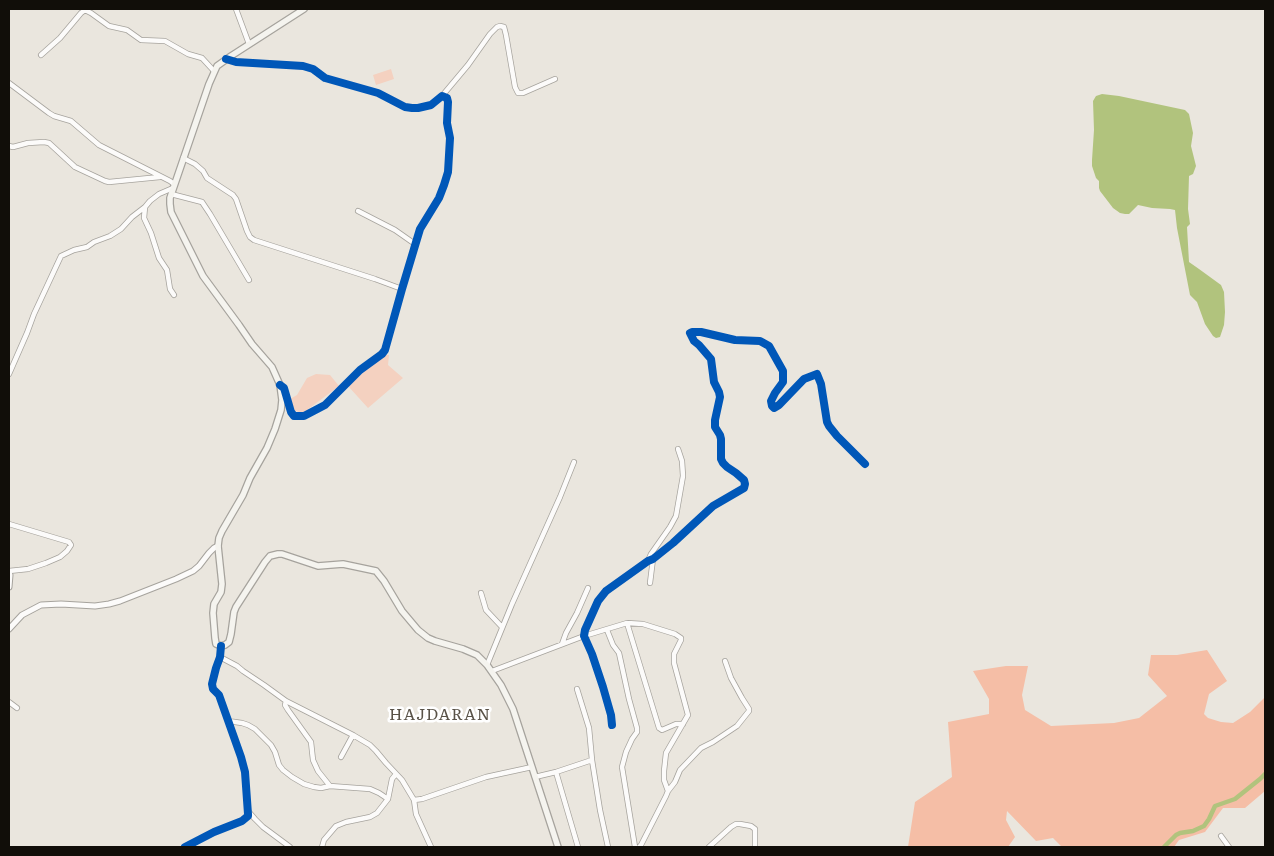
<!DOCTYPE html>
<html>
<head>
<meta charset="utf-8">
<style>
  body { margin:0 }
  #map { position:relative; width:1274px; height:856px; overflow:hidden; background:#eae6de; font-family:Literata,serif }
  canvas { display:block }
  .frame { position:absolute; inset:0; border:10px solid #110e09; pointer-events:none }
</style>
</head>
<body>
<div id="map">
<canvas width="1274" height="856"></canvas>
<div class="frame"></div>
</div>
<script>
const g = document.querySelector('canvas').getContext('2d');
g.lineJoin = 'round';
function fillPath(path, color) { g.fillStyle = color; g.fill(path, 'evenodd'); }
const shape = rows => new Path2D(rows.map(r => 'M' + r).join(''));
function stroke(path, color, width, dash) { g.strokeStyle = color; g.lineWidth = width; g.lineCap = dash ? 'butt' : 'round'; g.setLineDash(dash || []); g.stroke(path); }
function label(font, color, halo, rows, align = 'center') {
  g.font = font + ' Literata,serif'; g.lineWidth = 5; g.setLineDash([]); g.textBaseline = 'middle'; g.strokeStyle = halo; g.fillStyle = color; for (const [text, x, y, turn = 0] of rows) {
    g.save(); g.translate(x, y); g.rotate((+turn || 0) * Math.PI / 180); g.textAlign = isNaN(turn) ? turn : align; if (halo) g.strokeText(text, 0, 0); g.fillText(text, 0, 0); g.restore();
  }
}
fillPath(shape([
  [391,69,394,79,376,85,373,75],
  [383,355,389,355,388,365,403,378,368,408,348,386],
  [316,374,330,375,339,386,303,413,295,411,290,399,297,395,307,378]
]), '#f4d1c0');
fillPath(shape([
  [1207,650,1227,681,1209,694,1204,714,1208,718,1221,722,1233,723,1250,712,1265,697,1265,791,1245,808,1223,808,1205,832,1179,840,1174,847,1062,847,1053,838,1036,841,1007,811,1006,820,1015,837,1008,847,908,847,915,802,952,777,948,722,989,714,989,699,973,671,1006,666,1028,666,1022,695,1025,710,1051,726,1114,723,1139,718,1167,696,1148,675,1151,655,1177,655]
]), '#f5bea6');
fillPath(shape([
  [1102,94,1119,96,1185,110,1189,114,1193,133,1191,146,1196,166,1193,174,1189,176,1188,209,1190,224,1187,227,1189,262,1199,269,1221,285,1224,292,1225,312,1224,325,1220,337,1216,338,1213,336,1205,324,1197,302,1190,295,1177,228,1175,210,1170,209,1152,208,1138,205,1129,214,1125,214,1120,213,1113,208,1100,191,1099,188,1099,181,1096,178,1092,166,1092,160,1094,130,1093,101,1096,96]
]), '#b1c37d');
stroke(shape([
  [1164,847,1176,835,1180,833,1193,831,1204,826,1209,819,1215,806,1235,799,1260,779,1265,774]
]), '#b1c37d', 4.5);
const minor = shape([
  [236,9,249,44],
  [41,55,60,38,81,13,85,10,91,13,109,26,127,30,141,40,165,41,188,54,202,58,214,71],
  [226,59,236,62,303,66,313,69,325,78,378,93,405,107,412,108,418,108,431,105,442,96,447,98,448,102,447,123,450,138,448,172,444,185,439,198,420,229,402,289,385,350,382,354,360,370,325,405,304,416,294,416,291,412,284,388,280,385],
  [9,83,49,113,54,116,71,121,99,145,170,181,174,184],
  [442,96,468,65,490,34,497,27,500,26,504,27,506,35,515,87,518,93,523,93,555,79],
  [9,146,13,147,28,143,44,142,49,143,75,167,105,181,109,182,160,177],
  [183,158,195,164,203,171,207,178,233,195,236,199,247,231,250,237,254,240,375,279,402,289],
  [173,188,159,194,150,201,145,207,144,218,151,233,159,258,167,270,170,289,174,295],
  [171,194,202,202,210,214,249,280],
  [358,211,395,230,415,244],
  [9,374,27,333,34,314,61,256,74,250,87,247,94,242,110,236,121,229,132,217,145,207],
  [9,524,69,542,71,545,67,551,60,557,46,563,28,569,9,571],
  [648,561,651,554,670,527,676,516,683,476,682,461,678,449],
  [650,583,653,559],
  [481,593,486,610,502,627],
  [627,623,659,728,662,730,676,724,683,724],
  [607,630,613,645,619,653,629,699,637,728,637,732,632,739,626,752,622,767,635,847],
  [562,644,566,633,577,613,588,588],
  [220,657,237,666,243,671,264,685,286,701,285,705,288,710,311,742,313,760,318,771,330,786,370,789,379,793,388,799],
  [487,665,512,604,560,497,574,462],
  [492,671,584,636,627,623,643,624,675,634,681,638,681,640,674,654,674,663,688,715,666,753,664,771,664,780,668,791,666,796,641,845,639,847],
  [577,689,589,728,592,760],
  [286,701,353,735,370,745,376,751,386,763,402,780,414,800,416,814,431,847],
  [9,702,17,708],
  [228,721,242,723,248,725,255,729,271,745,275,752,279,765,283,770,292,777,304,784,314,787,321,788,330,786],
  [612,725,611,715,603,687,592,654,584,636,585,630,598,601,606,591,648,561,653,559,673,543,713,506,744,488,745,484,744,480,736,473,727,467,723,463,721,459,721,439,720,435,715,427,715,420,720,397,719,392,714,382,711,359,699,345,694,341,690,333,692,332,701,332,735,340,760,341,769,346,783,371,783,382,775,393,771,401,772,406,774,408,779,405,804,379,817,374,821,384,827,422,829,426,837,436,865,464],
  [341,757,353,735],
  [556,772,578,847],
  [535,777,556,772,592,760,600,810,608,847],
  [668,791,675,782,680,770,701,748,713,742,737,726,749,711,749,709,742,698,731,678,725,661],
  [414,800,422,799,486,777,532,767],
  [248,811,255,819,263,827,290,847],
  [1221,836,1229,847],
  [185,847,214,832,242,821,248,816,248,814,245,772,241,757,219,695,213,689,212,684,216,668,220,657,221,646],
  [322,847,324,840,336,826,346,822,370,817,377,813,388,799,392,779,396,774],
  [709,847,731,827,736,824,740,824,751,826,755,829,755,847]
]);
const tertiary = shape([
  [9,572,10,575,9,587],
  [9,629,22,615,41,605,61,604,95,606,109,604,120,601,176,579,193,571,199,566,209,553,214,548,218,546]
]);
const secondary = shape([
  [304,9,231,56,217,66,209,84,170,198,170,204,171,212,203,276,239,325,252,344,272,367,280,385,282,400,281,410,275,429,267,448,250,478,243,495,222,531,219,538,218,546,222,584,221,592,214,604,213,613,215,638,216,644,221,646,225,645,229,642,231,634,234,612,236,607,265,562,270,556,278,554,282,554,318,566,343,564,376,571,384,581,402,611,418,630,428,638,435,641,463,649,477,655,487,665,501,685,513,709,558,847]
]);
stroke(minor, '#a6a39d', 6);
stroke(tertiary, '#a6a39d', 7);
stroke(secondary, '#a6a39d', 8);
stroke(minor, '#fcfbfa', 4.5);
stroke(tertiary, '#fcfbfa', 5);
stroke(secondary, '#f5f4ef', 5.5);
stroke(shape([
  [226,59,236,62,303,66,313,69,325,78,378,93,405,107,412,108,418,108,431,105,442,96,447,98,448,102,447,123,450,138,448,172,444,185,439,198,420,229,402,289,385,350,382,354,360,370,325,405,304,416,294,416,291,412,284,388,280,385],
  [612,725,611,715,603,687,592,654,584,636,585,630,598,601,606,591,648,561,653,559,673,543,713,506,744,488,745,484,744,480,736,473,727,467,723,463,721,459,721,439,720,435,715,427,715,420,720,397,719,392,714,382,711,359,699,345,694,341,690,333,692,332,701,332,735,340,760,341,769,346,783,371,783,382,775,393,771,401,772,406,774,408,779,405,804,379,817,374,821,384,827,422,829,426,837,436,865,464],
  [185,847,214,832,242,821,248,816,248,814,245,772,241,757,219,695,213,689,212,684,216,668,220,657,221,646]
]), '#0057b8', 8);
g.letterSpacing = '1px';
label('16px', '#595247', '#fff', [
  ["HAJDARAN",440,715]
]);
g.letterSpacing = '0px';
</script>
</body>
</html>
